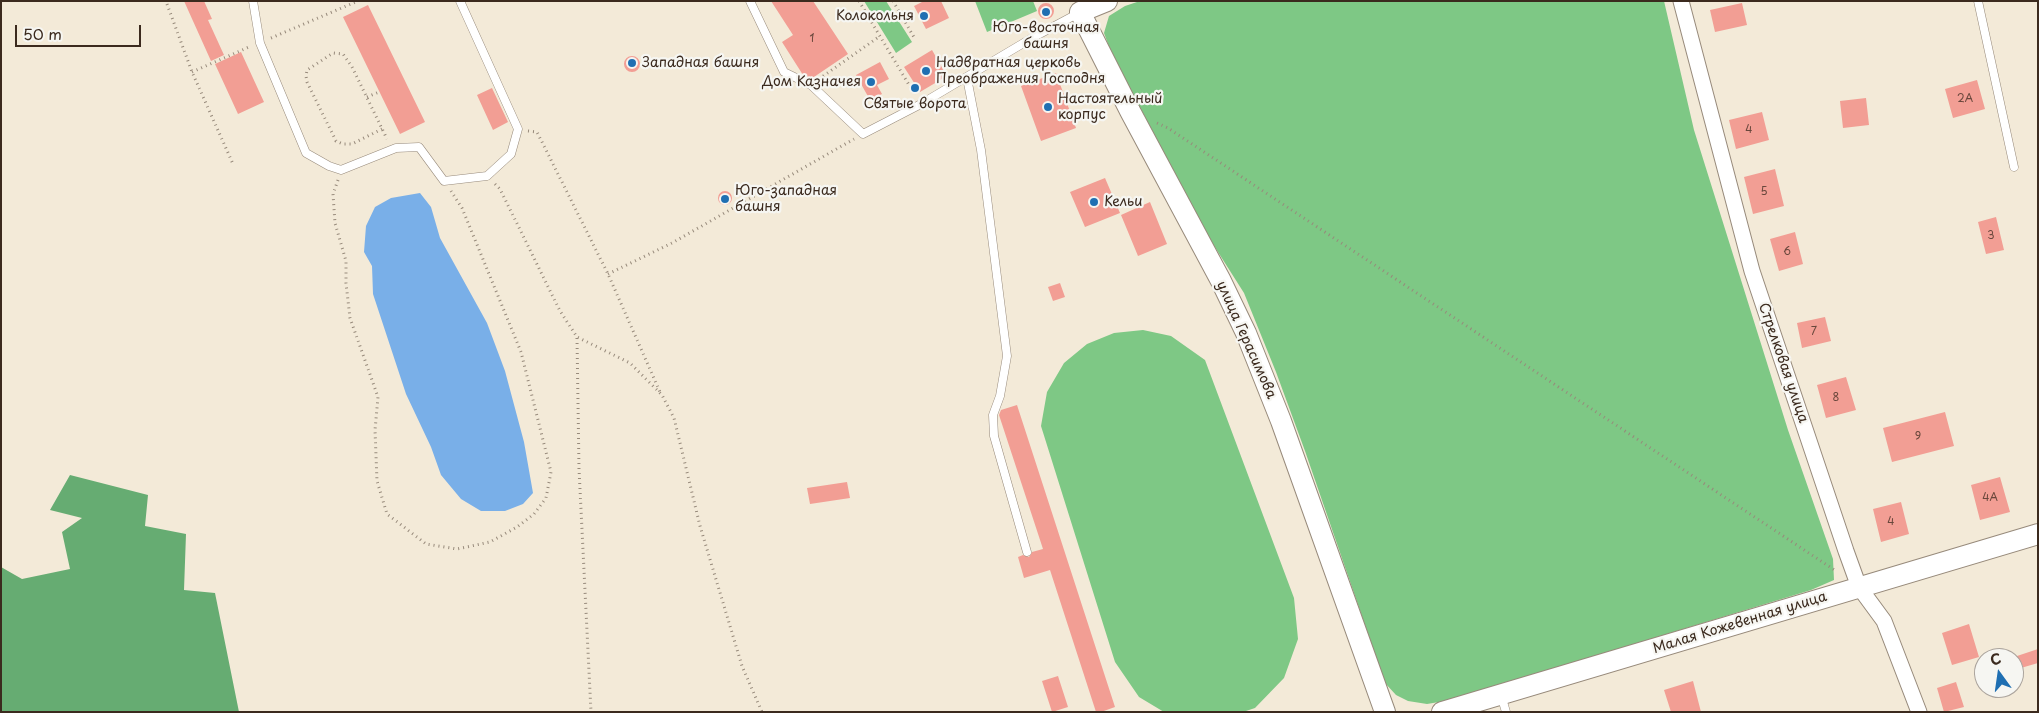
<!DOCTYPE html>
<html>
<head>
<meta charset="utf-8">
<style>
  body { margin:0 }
  #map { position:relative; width:2039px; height:713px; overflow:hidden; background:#f3ead8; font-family:"Playpen Sans",sans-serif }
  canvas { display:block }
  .frame { position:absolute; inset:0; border:2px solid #3b2a1e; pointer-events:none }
  .north { position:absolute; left:1974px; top:648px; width:50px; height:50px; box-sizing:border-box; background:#f6f6f2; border:1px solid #aba49d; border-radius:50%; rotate:346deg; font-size:14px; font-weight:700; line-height:20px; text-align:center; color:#3b2a1e }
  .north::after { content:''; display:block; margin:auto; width:18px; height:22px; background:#1f6fb2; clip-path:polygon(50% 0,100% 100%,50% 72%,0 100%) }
  .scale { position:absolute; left:15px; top:25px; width:126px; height:22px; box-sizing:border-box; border:2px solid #3b2a1e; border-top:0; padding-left:6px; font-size:15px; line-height:18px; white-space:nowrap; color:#3b2a1e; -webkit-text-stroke:4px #f6f6f2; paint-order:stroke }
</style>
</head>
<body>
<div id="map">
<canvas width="2039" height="713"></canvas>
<div class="frame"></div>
<div class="north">С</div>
<div class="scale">50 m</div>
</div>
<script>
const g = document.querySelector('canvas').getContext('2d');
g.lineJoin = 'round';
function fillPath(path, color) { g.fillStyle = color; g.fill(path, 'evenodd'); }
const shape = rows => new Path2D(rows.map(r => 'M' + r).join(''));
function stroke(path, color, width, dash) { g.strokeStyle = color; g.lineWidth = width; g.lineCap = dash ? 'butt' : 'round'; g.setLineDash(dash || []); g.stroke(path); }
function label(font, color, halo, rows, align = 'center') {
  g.font = font + ' "Playpen Sans",sans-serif'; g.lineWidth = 4.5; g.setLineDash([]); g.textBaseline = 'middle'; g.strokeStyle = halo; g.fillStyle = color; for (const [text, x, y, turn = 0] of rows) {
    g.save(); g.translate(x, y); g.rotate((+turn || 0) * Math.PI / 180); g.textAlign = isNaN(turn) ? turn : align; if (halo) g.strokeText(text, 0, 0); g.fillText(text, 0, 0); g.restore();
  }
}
fillPath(shape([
  [864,1,886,1,912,42,896,53],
  [975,1,1033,1,1037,11,987,32],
  [1140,1,1664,1,1694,130,1788,430,1833,559,1834,580,1811,590,1451,700,1427,704,1408,701,1396,695,1385,683,1305,451,1276,372,1244,293,1211,241,1112,55,1104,33,1109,16,1125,6],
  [1143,330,1171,336,1205,360,1294,598,1298,639,1284,678,1255,708,1243,712,1164,712,1139,697,1115,662,1041,426,1047,392,1064,363,1087,344,1114,333]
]), '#7ec885');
fillPath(shape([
  [70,475,148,495,145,526,186,534,184,590,215,593,239,712,1,712,1,567,22,579,70,569,62,532,82,518,50,510]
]), '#66ac72');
fillPath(shape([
  [420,193,431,207,440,238,487,323,505,371,524,442,533,493,523,504,505,511,481,511,461,499,441,475,431,447,406,394,373,294,372,266,364,252,366,226,375,207,391,198]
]), '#79afe8');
fillPath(shape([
  [184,1,204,1,212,19,208,20,224,55,211,61],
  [771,1,813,1,848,54,811,79,803,75,782,42,793,35],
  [924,1,941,1,949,18,926,29,914,6],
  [1742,3,1747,25,1715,32,1710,10],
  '1038 11a8 8 0 1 1 16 0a8 8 0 1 1-16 0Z',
  [368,5,425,122,400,134,343,17],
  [932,50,947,76,920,92,904,67],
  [241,52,264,102,238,114,215,64],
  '624 64a8 8 0 1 1 16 0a8 8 0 1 1-16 0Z',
  [880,62,889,79,877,85,882,94,870,100,856,75],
  [1056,73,1076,128,1041,141,1021,86],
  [1977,80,1985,109,1953,118,1945,89],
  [492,88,508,122,493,130,477,95],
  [1866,98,1869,125,1843,128,1840,101],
  [1762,112,1769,140,1736,149,1729,120],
  [1775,169,1784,206,1753,214,1744,177],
  [1105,178,1120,213,1085,227,1070,192],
  '718 198a7 7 0 1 1 14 0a7 7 0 1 1-14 0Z',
  [1150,202,1167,244,1138,256,1121,215],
  [1996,217,2004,250,1986,254,1978,222],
  [1795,232,1803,264,1779,271,1770,239],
  [1060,283,1065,297,1053,301,1048,287],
  [1825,317,1831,341,1802,348,1797,323],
  [1846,377,1856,410,1826,418,1817,385],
  [1017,405,1115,707,1101,712,1096,712,1050,570,1024,578,1018,557,1023,555,1029,557,1032,552,1043,549,999,415,1001,410],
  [1945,412,1954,446,1892,462,1883,428],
  [2000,477,2010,512,1980,520,1971,485],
  [847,482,850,498,810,504,807,488],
  [1901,502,1909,534,1881,542,1873,509],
  [1969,624,1979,657,1952,665,1942,633],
  [2038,649,2038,663,2014,670,2014,657],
  [1058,676,1068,707,1052,712,1042,681],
  [1693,681,1701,712,1671,712,1664,690],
  [1956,682,1964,707,1944,712,1937,688]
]), '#f29e94');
const lane = shape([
  [253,1,260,43,306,153,329,166,341,170,396,148,419,147,444,181,487,176,511,154,518,129,460,1],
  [750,1,784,72,811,85,863,134,921,104,1032,38,1079,13],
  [1978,1,2014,167],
  [967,78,981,150,1007,356,1000,396,993,415,994,436,1027,552],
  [1501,695,1506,712]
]);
const street = shape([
  [1681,1,1752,271,1846,551,1859,587,1884,621,1919,712]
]);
const secondary = shape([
  [1107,1,1080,12,1130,111,1221,281,1246,333,1281,421,1385,712],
  [1442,712,2038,534]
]);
stroke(lane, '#978a7b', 9);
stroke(street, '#978a7b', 17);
stroke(secondary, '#978a7b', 22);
stroke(shape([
  [859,1,915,95],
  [893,1,915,39],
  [167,4,192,72,233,164],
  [271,38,358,1],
  [192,72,249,47],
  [819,79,880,36],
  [367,97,379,92],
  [1157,123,1168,128,1836,571],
  [382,129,352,144,343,144,336,141,307,82,306,76,307,70,333,53,343,54,352,67,387,139],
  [528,131,537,132,608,274,660,392],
  [338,180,333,194,335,223,346,261,346,283,350,318,378,397,375,430,377,481,387,514,426,544,457,549,490,542,517,527,534,514,546,498,551,472,521,352,462,208,451,191],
  [495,184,500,189,560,311,577,337,630,363,662,395,674,418,700,526,742,666,762,712],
  [608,274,672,243,854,139],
  [577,338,579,469,591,712]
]), '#978a7b', 3, [1, 4]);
stroke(lane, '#fff', 8);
stroke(street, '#fff', 15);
stroke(secondary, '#fff', 20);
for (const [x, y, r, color] of [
  [1046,12,5,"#1f6fb2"],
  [924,16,5,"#1f6fb2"],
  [632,63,5,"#1f6fb2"],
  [926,71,5,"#1f6fb2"],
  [871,82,5,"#1f6fb2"],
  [915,88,5,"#1f6fb2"],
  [1048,107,5,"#1f6fb2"],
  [725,199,5,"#1f6fb2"],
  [1094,202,5,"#1f6fb2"]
]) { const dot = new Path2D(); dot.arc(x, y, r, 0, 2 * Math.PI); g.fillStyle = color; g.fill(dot); stroke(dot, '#f6f6f2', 2); }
label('11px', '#69473c', null, [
  ["1",812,39],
  ["2А",1965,99],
  ["4",1749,130],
  ["5",1764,192],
  ["3",1991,236],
  ["6",1787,252],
  ["7",1814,332],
  ["8",1836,398],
  ["9",1918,437],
  ["4А",1990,498],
  ["4",1891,522]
]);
label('14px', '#3b2a1e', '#f6f6f2', [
  ["Колокольня",914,16,"right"],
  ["Юго-восточная",1046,28,"center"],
  ["башня",1046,44,"center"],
  ["Западная башня",642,63],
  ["Надвратная церковь",936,63],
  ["Преображения Господня",936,79],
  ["Дом Казначея",861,82,"right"],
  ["Настоятельный",1058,99],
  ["корпус",1058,115],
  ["Святые ворота",915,104,"center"],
  ["Юго-западная",735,191],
  ["башня",735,207],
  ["Кельи",1104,202]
], 'left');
label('14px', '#3b2a1e', '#f6f6f2', [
  ["улица Герасимова",1246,340,66],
  ["Стрелковая улица",1783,363,71],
  ["Малая Кожевенная улица",1740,623,-17]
]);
</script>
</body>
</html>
